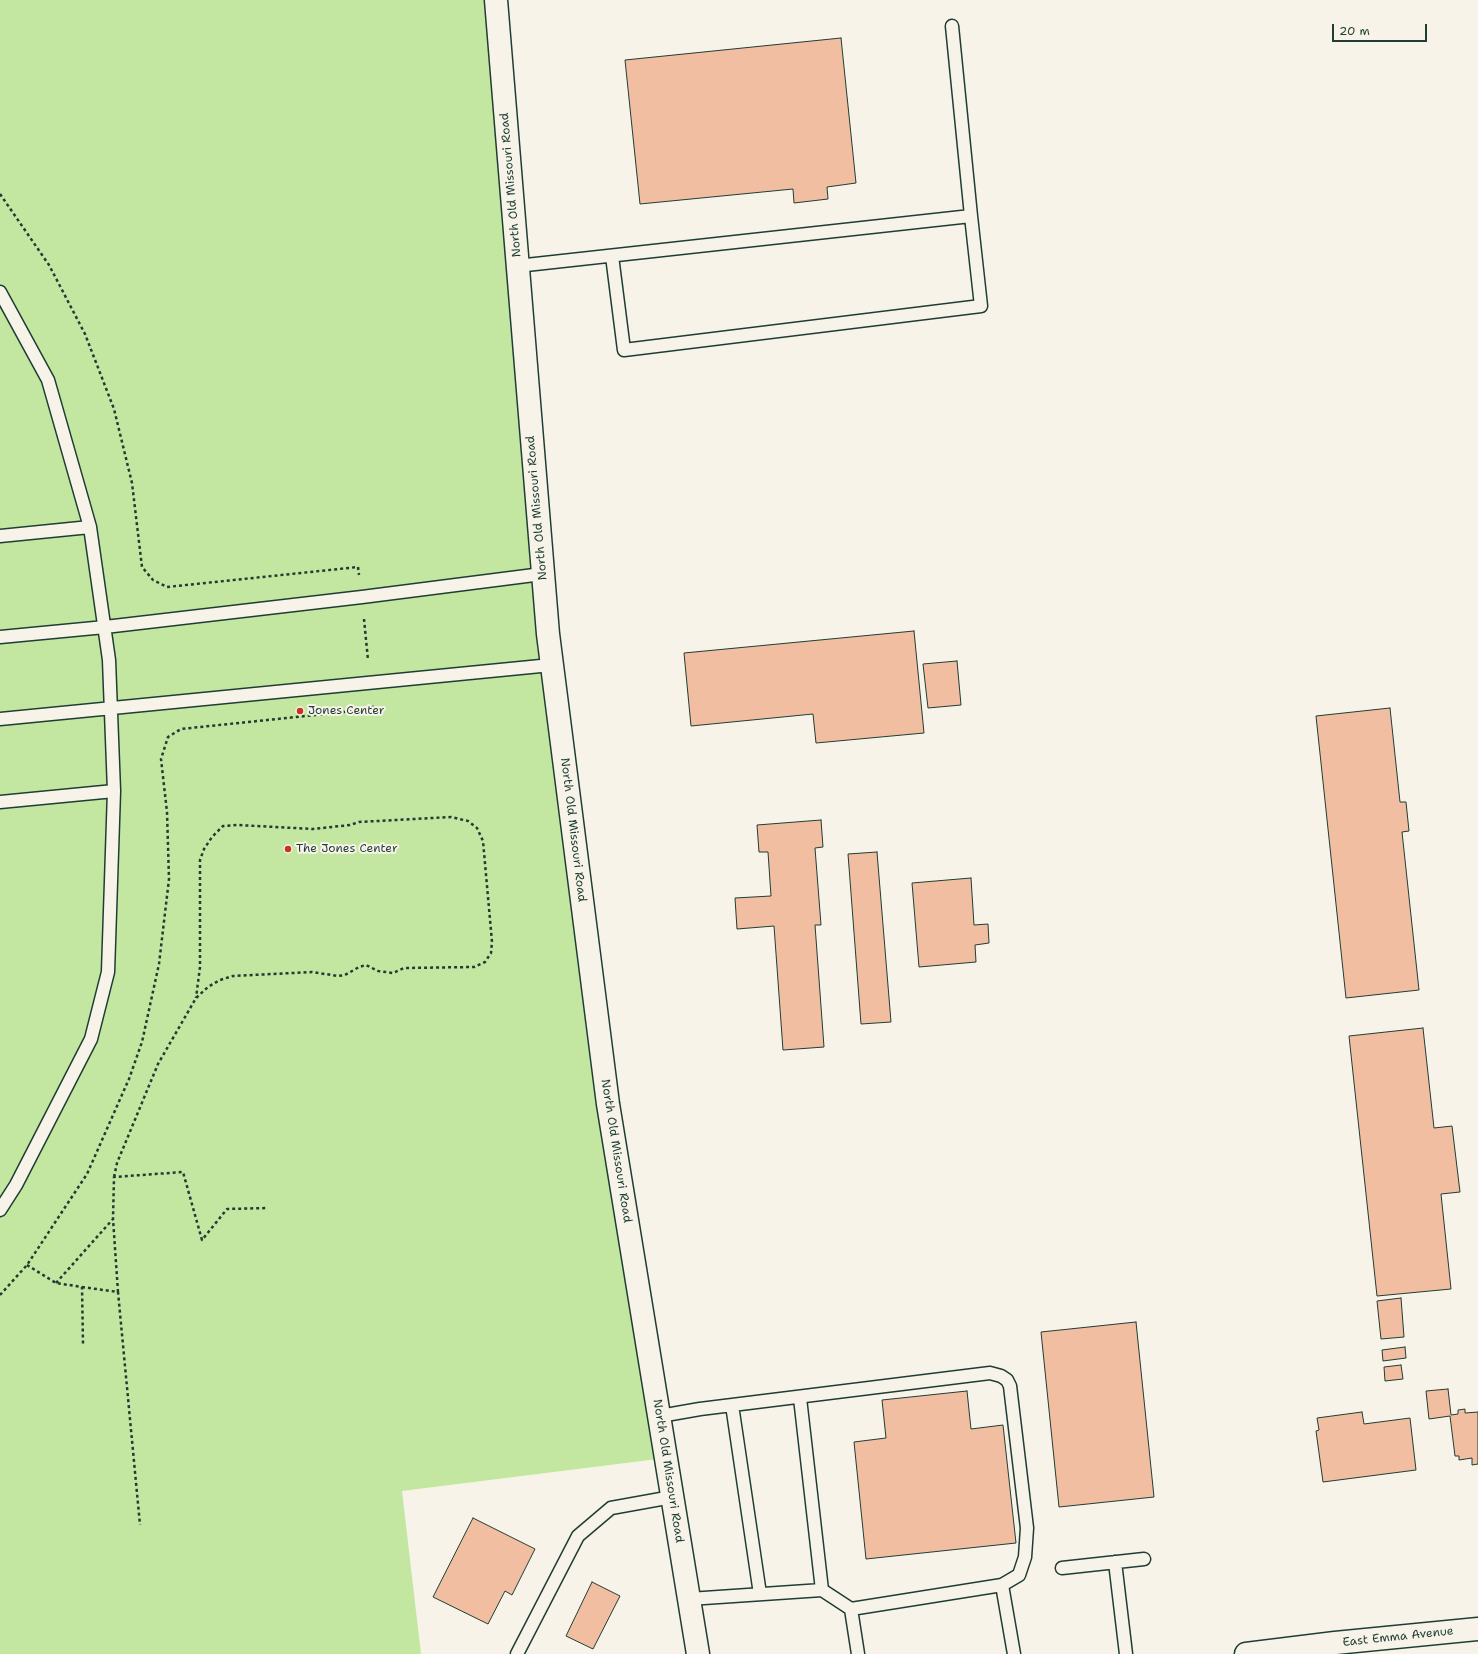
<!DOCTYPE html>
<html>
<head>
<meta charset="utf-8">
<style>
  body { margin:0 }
  #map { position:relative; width:1478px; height:1654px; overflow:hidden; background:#f7f3e8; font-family:"Shantell Sans",sans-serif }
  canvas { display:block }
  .scale { position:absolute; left:1332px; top:24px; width:95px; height:18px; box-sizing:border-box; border:2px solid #1f3d34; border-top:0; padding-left:5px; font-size:12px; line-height:14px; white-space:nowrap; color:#1f3d34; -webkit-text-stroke:3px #f7f3e8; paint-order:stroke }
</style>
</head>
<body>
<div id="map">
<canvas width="1478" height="1654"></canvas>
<div class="scale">20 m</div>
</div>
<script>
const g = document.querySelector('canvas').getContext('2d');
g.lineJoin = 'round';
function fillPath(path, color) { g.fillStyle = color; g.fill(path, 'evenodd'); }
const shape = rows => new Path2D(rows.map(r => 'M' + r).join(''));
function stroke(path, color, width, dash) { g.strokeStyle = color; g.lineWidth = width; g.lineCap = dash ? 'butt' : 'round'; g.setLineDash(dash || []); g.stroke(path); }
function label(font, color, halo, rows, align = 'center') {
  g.font = font + ' "Shantell Sans",sans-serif'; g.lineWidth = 4; g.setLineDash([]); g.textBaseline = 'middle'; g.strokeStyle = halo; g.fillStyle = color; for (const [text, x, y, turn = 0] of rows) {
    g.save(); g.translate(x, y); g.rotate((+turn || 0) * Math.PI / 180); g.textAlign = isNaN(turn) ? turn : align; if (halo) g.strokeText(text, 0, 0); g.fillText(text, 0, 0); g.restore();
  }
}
fillPath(shape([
  [0,0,496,0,542,574,666,1458,402,1491,421,1654,0,1654]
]), '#c3e7a0');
const building = shape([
  [841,38,856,183,827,187,828,199,794,203,793,189,640,204,625,60,841,38],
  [914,631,924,733,816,743,813,714,691,726,684,653,914,631],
  [957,661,961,705,928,708,923,664,957,661],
  [1390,708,1400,802,1406,802,1409,831,1402,832,1419,990,1346,998,1316,716,1390,708],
  [821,820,823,847,815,848,821,925,815,925,824,1047,783,1050,774,926,737,929,735,898,771,896,768,852,759,852,757,825,821,820],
  [877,852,891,1022,861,1024,848,854,877,852],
  [971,878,974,925,988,924,989,943,975,945,976,962,919,967,912,883,971,878],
  [1423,1028,1434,1128,1452,1126,1460,1192,1441,1194,1451,1289,1377,1296,1349,1036,1423,1028],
  [1401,1298,1404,1337,1381,1339,1377,1301,1401,1298],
  [1136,1322,1154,1497,1059,1507,1041,1332,1136,1322],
  [1405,1347,1406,1358,1383,1361,1382,1350,1405,1347],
  [1401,1365,1403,1379,1385,1381,1384,1367,1401,1365],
  [1448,1389,1451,1415,1458,1414,1458,1410,1465,1409,1465,1413,1478,1412,1478,1464,1472,1465,1472,1458,1459,1460,1459,1456,1455,1456,1450,1416,1429,1419,1426,1391,1448,1389],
  [967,1391,971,1429,1003,1425,1016,1543,866,1559,854,1442,886,1438,882,1400,967,1391],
  [1362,1412,1364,1424,1410,1418,1416,1470,1323,1482,1316,1431,1319,1430,1317,1418,1362,1412],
  [473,1518,535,1549,512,1595,505,1591,488,1624,433,1597,473,1518],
  [592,1582,620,1596,593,1649,566,1636,592,1582]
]);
fillPath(building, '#f1bea2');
stroke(building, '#1f3d34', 1);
const service = shape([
  [612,256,624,350,981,306,971,216],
  [517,266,971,216,952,26],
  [0,292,48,380,90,527,0,536],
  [0,637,105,627,362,597,542,574],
  [0,719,551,665],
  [0,802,114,791],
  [0,1210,16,1185,91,1039,108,972,114,791,109,660,90,527],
  [800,1398,822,1590],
  [732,1405,760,1594],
  [660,1416,700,1409,990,1373,1001,1376,1007,1380,1010,1386,1027,1528,1025,1557,1019,1575,1002,1585,851,1609,822,1590,689,1599],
  [1115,1562,1126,1654],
  [1062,1568,1144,1559],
  [1002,1585,1014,1654],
  [851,1609,858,1654],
  [517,1654,578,1536,611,1508,672,1497]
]);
const tertiary = shape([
  [1246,1654,1335,1643,1478,1629]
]);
const secondary = shape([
  [496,0,548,634,608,1104,698,1654]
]);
stroke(service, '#1f3d34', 15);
stroke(tertiary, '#1f3d34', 25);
stroke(secondary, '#1f3d34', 25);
stroke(shape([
  [0,194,49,265,85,334,114,409,132,483,142,567,153,580,167,587,358,567,359,575],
  [364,619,368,660],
  [114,1177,117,1163,158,1064,196,998,208,987,220,980,233,976,312,972,338,976,345,975,359,967,366,965,378,971,393,973,404,968,474,967,485,962,491,953,492,942,483,841,477,828,468,821,451,817,359,822,350,825,313,829,238,825,223,826,212,837,204,849,200,860,200,967,196,998],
  [27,1265,56,1283,82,1287,83,1344],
  [56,1283,113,1219],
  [82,1287,118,1292,140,1525],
  [118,1292,113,1219,114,1177,183,1172,202,1240,227,1209,268,1208],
  [0,1295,27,1265,87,1174,129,1079,142,1042,159,964,169,879,167,812,161,759,168,737,181,729,373,709,372,705]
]), '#1f3d34', 2.5, [3, 3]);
stroke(service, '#f7f3e8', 12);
stroke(tertiary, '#f7f3e8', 22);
stroke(secondary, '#f7f3e8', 22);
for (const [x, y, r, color] of [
  [300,711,4,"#c8321e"],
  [288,849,4,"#c8321e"]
]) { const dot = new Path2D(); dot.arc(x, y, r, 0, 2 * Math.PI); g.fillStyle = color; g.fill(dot); stroke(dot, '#f7f3e8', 1.5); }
label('12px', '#1f3d34', '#f7f3e8', [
  ["North Old Missouri Road",511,185,-95],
  ["North Old Missouri Road",537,508,-95],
  ["North Old Missouri Road",573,830,83],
  ["North Old Missouri Road",616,1151,81],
  ["North Old Missouri Road",668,1471,81],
  ["East Emma Avenue",1398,1637,-6]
]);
label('12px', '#1f3d34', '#f7f3e8', [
  ["Jones Center",308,711],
  ["The Jones Center",296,849]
], 'left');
</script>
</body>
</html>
